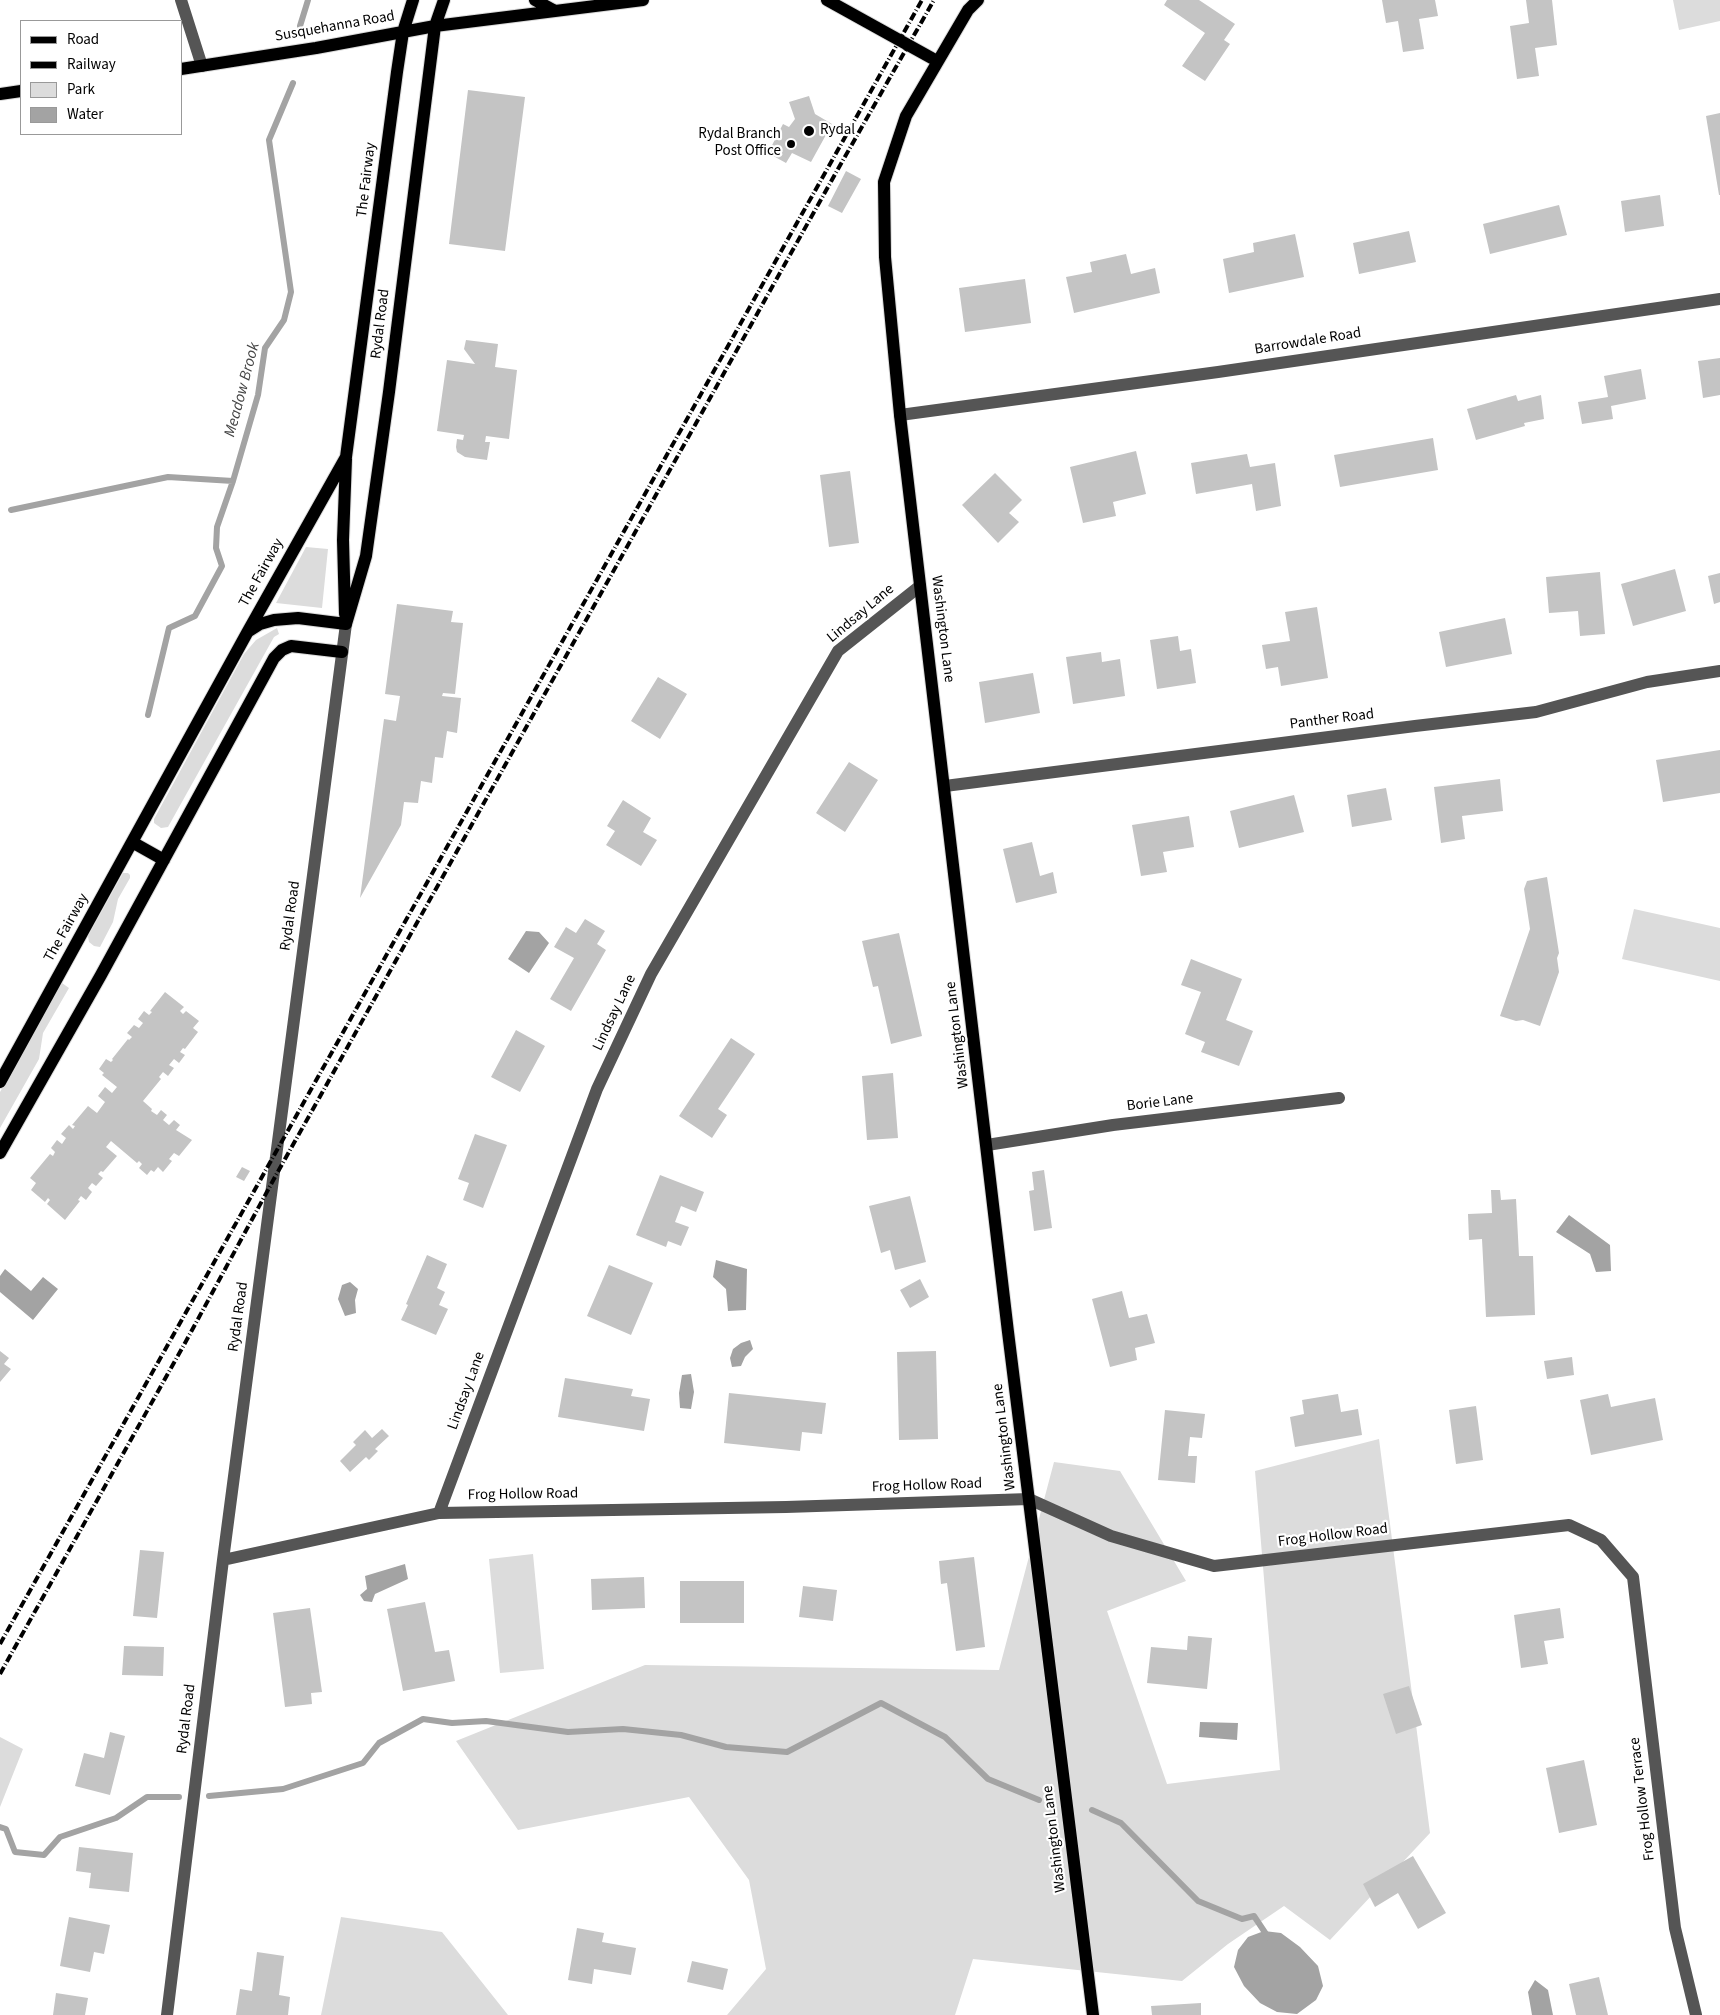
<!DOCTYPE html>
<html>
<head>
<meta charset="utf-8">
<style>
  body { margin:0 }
  #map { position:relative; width:1720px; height:2015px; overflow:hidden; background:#fff; font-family:"Source Sans 3",sans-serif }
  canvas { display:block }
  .legend { position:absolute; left:20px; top:20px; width:162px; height:115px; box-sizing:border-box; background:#fff; border:1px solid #999; margin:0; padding:6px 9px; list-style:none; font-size:15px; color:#000 }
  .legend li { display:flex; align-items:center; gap:10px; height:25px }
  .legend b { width:25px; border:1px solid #999 }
</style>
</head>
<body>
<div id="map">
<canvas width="1720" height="2015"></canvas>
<ul class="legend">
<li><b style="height:6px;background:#000"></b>Road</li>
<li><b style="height:6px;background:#000"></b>Railway</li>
<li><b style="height:14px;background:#dcdcdc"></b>Park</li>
<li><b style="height:14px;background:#a3a3a3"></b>Water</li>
</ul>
</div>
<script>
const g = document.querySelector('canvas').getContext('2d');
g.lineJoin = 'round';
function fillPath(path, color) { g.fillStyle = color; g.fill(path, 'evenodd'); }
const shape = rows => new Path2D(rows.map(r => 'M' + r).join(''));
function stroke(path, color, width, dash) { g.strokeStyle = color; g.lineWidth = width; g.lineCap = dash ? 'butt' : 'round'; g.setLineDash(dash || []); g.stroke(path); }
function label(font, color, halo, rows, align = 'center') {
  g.font = font + ' "Source Sans 3",sans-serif'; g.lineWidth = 4.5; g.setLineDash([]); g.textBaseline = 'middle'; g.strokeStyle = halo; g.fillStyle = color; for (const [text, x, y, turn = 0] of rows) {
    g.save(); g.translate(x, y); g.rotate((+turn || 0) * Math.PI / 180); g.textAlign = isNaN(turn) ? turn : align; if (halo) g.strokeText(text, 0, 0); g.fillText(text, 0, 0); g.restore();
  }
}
fillPath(shape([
  [1673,0,1720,0,1720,21,1679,30],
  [306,547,328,549,322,608,276,603],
  [277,628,279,634,274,637,168,827,161,828,154,823,154,819,244,654,256,640],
  [123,873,128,873,130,875,130,878,118,899,113,922,100,947,94,946,89,942,88,936],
  [1634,909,1720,928,1720,981,1622,959],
  [62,983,69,988,43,1033,39,1059,0,1128,0,1092],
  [1379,1439,1430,1833,1330,1940,1284,1906,1228,1944,1182,1981,973,1959,955,2015,727,2015,766,1969,749,1880,689,1797,518,1830,456,1741,645,1665,999,1670,1054,1462,1120,1471,1186,1581,1107,1611,1167,1784,1280,1770,1255,1471],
  [533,1554,544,1669,500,1673,489,1559],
  [0,1737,23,1749,0,1807],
  [341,1917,442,1932,508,2015,321,2015]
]), '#dcdcdc');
fillPath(shape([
  [526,931,539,932,549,943,529,973,508,959],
  [1569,1215,1610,1245,1611,1271,1596,1272,1590,1254,1556,1232],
  [716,1260,747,1269,746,1310,728,1311,726,1289,713,1277],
  [5,1269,31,1291,43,1277,58,1289,33,1320,0,1292,0,1276],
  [350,1282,358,1289,355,1300,356,1313,345,1316,338,1299,342,1285],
  [750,1340,753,1349,745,1357,741,1366,732,1367,730,1358,733,1349,741,1343],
  [691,1374,694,1392,691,1409,680,1408,679,1393,682,1375],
  [405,1564,408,1579,375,1594,372,1602,364,1601,360,1595,367,1589,365,1576],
  [1200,1722,1238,1723,1237,1740,1199,1737],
  [1264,1931,1281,1933,1300,1947,1318,1966,1323,1986,1316,2000,1297,2014,1277,2012,1260,2003,1244,1986,1234,1967,1238,1950,1248,1937],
  [1535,1980,1548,1990,1553,2015,1532,2015,1528,1992]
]), '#a3a3a3');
stroke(shape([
  [300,26,308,0],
  [11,510,168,477,233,481],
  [148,715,169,628,195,616,222,566,216,548,217,527,233,481,258,395,265,348,284,320,291,292,269,140,293,83],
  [209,1796,283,1789,363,1763,379,1743,423,1719,452,1723,486,1721,568,1732,623,1729,681,1735,726,1747,787,1752,881,1703,945,1737,988,1779,1039,1800],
  [1092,1810,1121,1823,1198,1901,1242,1919,1254,1916,1268,1937],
  [0,1827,6,1829,15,1852,44,1855,60,1837,116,1818,147,1797,179,1797]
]), '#a3a3a3', 6);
fillPath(shape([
  [1167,0,1199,0,1235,24,1224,40,1230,44,1205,81,1182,66,1205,33,1164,5],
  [1382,0,1435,0,1438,16,1419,19,1424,49,1403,52,1398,21,1386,23],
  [1526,0,1552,0,1557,45,1535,48,1539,76,1517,79,1510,26,1529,23],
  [468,90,525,97,505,251,449,244],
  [809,96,815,114,832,124,811,162,792,153,786,163,768,153,783,124,789,127,795,119,789,102],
  [1720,113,1720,195,1719,195,1706,116],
  [846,171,861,179,842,213,828,206],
  [1660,195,1664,226,1625,232,1621,201],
  [1559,205,1567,235,1490,254,1483,224],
  [1409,231,1416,262,1359,274,1353,243],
  [1295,234,1304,277,1229,293,1223,259,1254,252,1253,243],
  [1126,254,1131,274,1155,268,1160,293,1074,313,1066,277,1092,272,1090,262],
  [1025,279,1031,323,965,332,959,288],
  [466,340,498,344,495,367,517,370,509,439,486,436,485,442,490,442,487,460,465,457,457,452,456,447,457,439,463,440,464,435,437,431,447,360,475,364,464,349],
  [1720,358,1720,395,1703,398,1698,361],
  [1641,369,1646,399,1611,406,1613,419,1582,424,1578,402,1608,397,1604,376],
  [1516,395,1518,401,1541,395,1544,419,1524,423,1525,426,1476,440,1467,409],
  [1433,438,1438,470,1340,487,1334,455],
  [1136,451,1146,494,1113,502,1116,516,1083,523,1070,467],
  [1247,454,1250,467,1275,463,1281,506,1256,511,1252,484,1196,494,1191,463],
  [850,471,859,543,829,547,820,475],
  [995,473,1022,500,1009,513,1019,522,998,543,962,505],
  [1675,569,1686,611,1633,626,1621,584],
  [1600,572,1605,634,1580,636,1578,611,1549,613,1546,577],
  [1720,573,1720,602,1714,604,1708,576],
  [397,604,453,611,451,622,463,623,455,694,443,693,442,696,461,698,457,733,447,731,443,758,435,757,432,783,421,781,418,803,404,802,401,825,360,898,384,719,396,721,400,696,385,694],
  [1317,607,1328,678,1281,686,1278,667,1266,669,1262,645,1290,641,1285,612],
  [1505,618,1512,654,1446,667,1439,632],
  [1178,636,1180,651,1191,649,1196,683,1157,689,1150,640],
  [1101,652,1102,662,1120,659,1125,696,1073,704,1066,657],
  [1033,673,1040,713,985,723,979,682],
  [658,677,687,694,660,739,631,721],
  [1720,750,1720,793,1663,802,1656,760],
  [849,762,878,780,845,832,816,813],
  [1500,779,1503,811,1462,816,1465,839,1441,843,1434,787],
  [1386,788,1392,820,1352,827,1347,795],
  [1294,795,1304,832,1239,848,1230,811],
  [623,800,651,818,643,832,657,840,641,866,606,845,615,831,607,826],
  [1189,816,1194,847,1163,852,1167,872,1141,876,1132,825],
  [1032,842,1040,876,1053,872,1057,893,1016,903,1003,849],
  [1547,877,1559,953,1557,958,1559,972,1540,1026,1523,1020,1516,1021,1500,1016,1530,929,1524,889,1527,881],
  [585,919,605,931,597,944,606,950,571,1011,550,999,574,958,554,947,566,927,576,933],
  [899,933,922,1036,891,1044,878,986,873,987,862,941],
  [1191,959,1242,979,1226,1020,1253,1031,1239,1066,1201,1052,1205,1042,1185,1034,1201,992,1181,985],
  [165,992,184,1007,180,1011,183,1014,186,1011,199,1021,193,1028,198,1032,185,1049,183,1048,180,1052,185,1055,179,1063,174,1059,169,1065,174,1068,168,1076,163,1072,159,1077,161,1079,143,1101,152,1109,151,1111,157,1115,161,1110,167,1115,163,1120,169,1125,174,1120,180,1125,176,1130,192,1140,179,1156,174,1153,169,1159,172,1161,163,1172,158,1167,154,1172,151,1170,147,1175,139,1168,142,1164,139,1161,137,1163,111,1141,106,1147,117,1156,103,1172,101,1171,98,1174,103,1178,96,1186,92,1183,88,1188,92,1192,86,1200,81,1196,78,1200,80,1201,65,1220,47,1204,50,1200,48,1198,45,1202,31,1190,36,1183,30,1178,50,1154,53,1156,55,1152,51,1148,57,1140,62,1144,66,1138,61,1134,69,1125,73,1129,75,1126,72,1125,88,1106,97,1113,105,1102,98,1096,105,1087,112,1093,117,1087,102,1075,104,1073,99,1069,106,1059,111,1062,113,1060,112,1059,128,1039,129,1040,132,1037,127,1033,134,1025,139,1028,143,1023,138,1019,144,1011,149,1015,152,1012,150,1011],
  [516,1030,545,1046,520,1092,491,1077],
  [731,1038,755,1054,718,1109,727,1115,712,1138,679,1116],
  [893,1073,898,1138,867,1140,862,1076],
  [475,1134,507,1145,483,1208,463,1200,469,1183,458,1179],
  [242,1167,250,1171,244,1181,236,1177],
  [1044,1170,1052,1228,1034,1231,1029,1191,1034,1190,1032,1172],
  [660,1175,704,1192,696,1212,681,1206,675,1222,689,1227,681,1246,668,1241,666,1247,636,1235],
  [1491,1190,1500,1190,1501,1200,1516,1199,1519,1256,1533,1256,1535,1315,1486,1317,1482,1239,1469,1240,1468,1214,1492,1213],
  [910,1196,926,1262,895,1270,890,1250,881,1253,869,1206],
  [427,1255,447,1264,437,1288,445,1292,439,1305,448,1309,436,1335,401,1320,408,1305,406,1304],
  [609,1265,653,1283,631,1335,587,1316],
  [920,1279,929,1297,910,1308,900,1290],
  [1122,1291,1129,1318,1147,1314,1155,1343,1135,1348,1137,1360,1110,1367,1092,1299],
  [0,1351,9,1358,4,1364,11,1369,0,1382],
  [936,1351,938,1439,899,1440,897,1352],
  [1572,1357,1574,1375,1547,1379,1544,1361],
  [565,1378,633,1389,631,1396,650,1399,644,1431,558,1417],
  [729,1393,826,1403,822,1434,802,1432,800,1451,724,1443],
  [1338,1394,1341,1412,1358,1409,1362,1435,1295,1447,1290,1417,1304,1414,1302,1400],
  [1608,1394,1611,1407,1655,1398,1663,1440,1591,1455,1580,1400],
  [1476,1406,1483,1460,1456,1464,1449,1410],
  [1165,1410,1205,1414,1202,1438,1190,1437,1188,1456,1197,1456,1195,1483,1158,1480],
  [382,1429,389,1436,375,1449,378,1451,369,1460,366,1457,350,1472,340,1461,356,1445,353,1442,365,1430,372,1438],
  [140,1550,164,1552,157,1618,133,1616],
  [974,1557,985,1647,956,1651,947,1583,941,1584,939,1561],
  [644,1577,645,1608,592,1610,591,1579],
  [680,1581,744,1581,744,1623,680,1623],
  [803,1586,837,1590,833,1621,799,1617],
  [425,1602,435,1652,449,1650,455,1681,403,1691,387,1609],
  [310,1608,322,1692,311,1693,312,1704,285,1707,273,1613],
  [1560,1608,1564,1638,1544,1641,1548,1664,1521,1668,1514,1615],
  [1188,1636,1212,1638,1207,1689,1147,1683,1151,1647,1187,1650],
  [124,1646,164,1647,163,1676,122,1675],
  [1409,1686,1422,1725,1396,1734,1383,1694],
  [110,1732,125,1736,110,1795,75,1786,84,1753,104,1758],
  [1584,1760,1597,1825,1559,1833,1546,1768],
  [79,1847,133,1853,129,1892,89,1888,91,1873,76,1871],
  [1413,1856,1446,1913,1418,1929,1398,1893,1375,1907,1363,1884],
  [69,1917,110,1925,104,1954,94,1952,90,1972,60,1966],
  [577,1928,604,1933,602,1942,636,1948,631,1975,594,1969,592,1984,568,1980],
  [257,1952,284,1956,279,1995,290,1997,288,2015,236,2015,240,1989,252,1991],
  [692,1961,728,1969,723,1990,687,1982],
  [1599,1977,1608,2015,1576,2015,1569,1984],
  [56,1993,88,1998,85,2015,53,2015],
  [1201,2003,1201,2015,1152,2015,1151,2006]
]), '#c4c4c4');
const major = shape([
  [535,0,555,11],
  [827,0,937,61],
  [978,0,968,10,906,116,884,182,885,257,900,415,1008,1332,1093,2015],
  [181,69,316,48,435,26,643,0],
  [0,94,21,91],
  [345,614,343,540,346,459],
  [346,624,366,556,389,392,435,26,444,0],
  [249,631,260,624,274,620,298,618,346,624],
  [132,842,164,860],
  [0,1082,247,633,346,457,397,72,403,32,413,0],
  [0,1153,101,975,274,658,282,650,291,646,342,652]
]);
stroke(major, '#dbdbdb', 14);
stroke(shape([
  [181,0,202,66],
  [900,415,1218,372,1720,299],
  [945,786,1415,726,1536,712,1647,682,1720,671],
  [987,1145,1113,1125,1339,1098],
  [439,1513,597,1089,651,974,838,651,920,586],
  [223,1560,439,1513,786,1507,1029,1499,1111,1536,1214,1566,1569,1525,1601,1540,1633,1577,1675,1928,1696,2015],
  [167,2015,223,1560,346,624]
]), '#555', 12);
stroke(major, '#000', 12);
stroke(shape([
  [0,1644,922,0],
  [0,1674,185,1343,275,1177,838,169,934,0]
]), '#000', 4, [8, 2.5, 1, 2.5]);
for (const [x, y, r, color] of [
  [809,131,6,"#000"],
  [791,144,5,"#000"]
]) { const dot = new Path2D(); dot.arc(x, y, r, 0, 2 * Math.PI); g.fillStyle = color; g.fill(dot); stroke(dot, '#fff', 2); }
label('15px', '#000', '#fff', [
  ["Susquehanna Road",335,27,-10],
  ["The Fairway",367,180,-83],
  ["Rydal Road",381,324,-83],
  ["Barrowdale Road",1308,342,-9],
  ["The Fairway",262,573,-61],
  ["Lindsay Lane",861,614,-40],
  ["Washington Lane",942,629,83],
  ["Panther Road",1332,720,-7],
  ["Rydal Road",291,916,-82],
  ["The Fairway",67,928,-61],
  ["Lindsay Lane",615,1013,-65],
  ["Washington Lane",958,1035,-97],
  ["Borie Lane",1160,1103,-7],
  ["Rydal Road",239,1317,-82],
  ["Lindsay Lane",467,1391,-70],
  ["Washington Lane",1005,1437,-97],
  ["Frog Hollow Road",927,1486,-2],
  ["Frog Hollow Road",523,1495,-1],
  ["Frog Hollow Road",1333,1536,-7],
  ["Rydal Road",187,1719,-83],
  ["Frog Hollow Terrace",1643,1799,-97],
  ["Washington Lane",1055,1839,-97]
]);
label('15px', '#000', '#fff', [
  ["Rydal",820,131],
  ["Rydal Branch",781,135,"right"],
  ["Post Office",781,152,"right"]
], 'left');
label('italic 16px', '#444', '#fff', [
  ["Meadow Brook",243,390,-75]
]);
</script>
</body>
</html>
